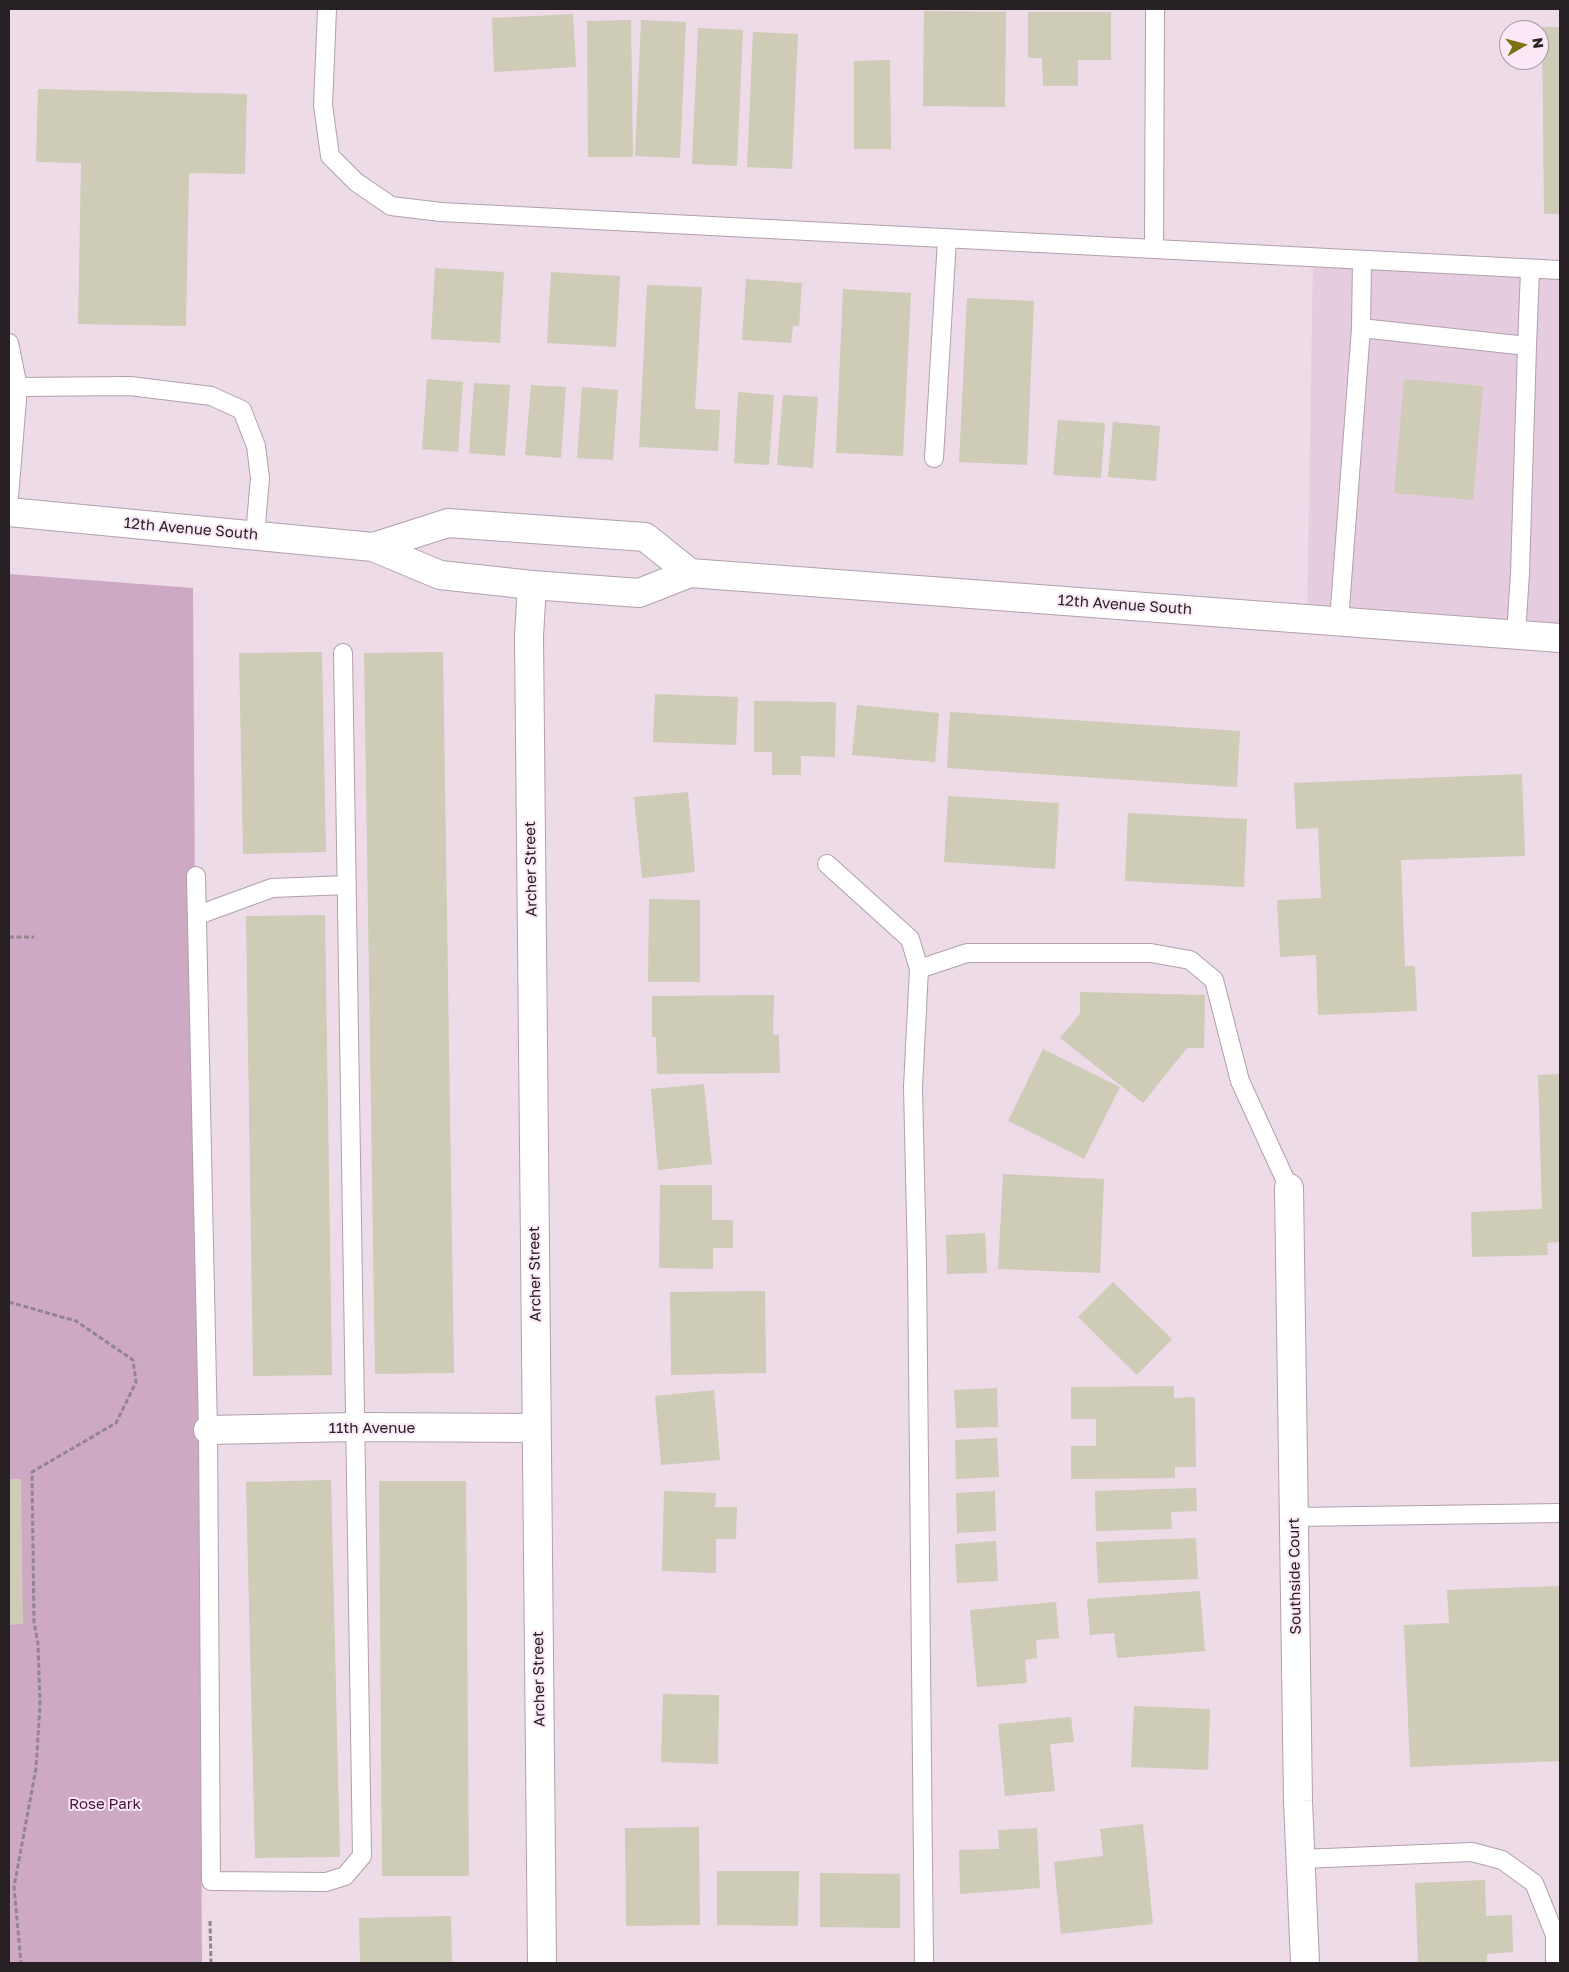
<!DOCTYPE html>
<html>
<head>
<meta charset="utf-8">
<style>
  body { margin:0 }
  #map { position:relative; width:1569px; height:1972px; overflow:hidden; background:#eddbe8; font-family:"Golos Text",sans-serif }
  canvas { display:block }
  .frame { position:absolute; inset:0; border:10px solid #272125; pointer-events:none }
  .north { position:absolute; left:1499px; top:20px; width:50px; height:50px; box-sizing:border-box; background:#fbe8f6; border:1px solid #a698a2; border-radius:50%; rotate:82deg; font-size:14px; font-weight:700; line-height:20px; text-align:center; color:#272125 }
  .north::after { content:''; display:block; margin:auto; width:18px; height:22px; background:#7d7010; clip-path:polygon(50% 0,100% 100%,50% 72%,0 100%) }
</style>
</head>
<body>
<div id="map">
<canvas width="1569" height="1972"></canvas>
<div class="frame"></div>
<div class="north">N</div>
</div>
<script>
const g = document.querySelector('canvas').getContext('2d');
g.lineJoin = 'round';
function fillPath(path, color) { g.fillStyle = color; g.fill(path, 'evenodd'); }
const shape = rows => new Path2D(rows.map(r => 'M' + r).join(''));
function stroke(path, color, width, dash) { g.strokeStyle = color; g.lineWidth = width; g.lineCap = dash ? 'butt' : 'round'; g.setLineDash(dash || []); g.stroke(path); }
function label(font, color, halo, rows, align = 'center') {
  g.font = font + ' "Golos Text",sans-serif'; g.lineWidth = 4; g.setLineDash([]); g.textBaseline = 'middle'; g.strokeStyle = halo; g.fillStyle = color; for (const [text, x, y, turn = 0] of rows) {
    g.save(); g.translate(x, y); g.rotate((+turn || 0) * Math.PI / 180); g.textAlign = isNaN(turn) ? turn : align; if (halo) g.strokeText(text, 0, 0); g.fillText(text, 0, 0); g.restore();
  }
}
fillPath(shape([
  [1313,258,1560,270,1560,638,1307,619]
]), '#e5ccde');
fillPath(shape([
  [9,574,193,588,202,1963,9,1963]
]), '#cea9c4');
fillPath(shape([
  [924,11,1006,12,1005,107,923,106],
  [1028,12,1111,12,1111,60,1078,60,1078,86,1043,86,1042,58,1028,58],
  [573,14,576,67,494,72,492,18],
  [631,20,633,157,588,157,587,21],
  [641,20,686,22,680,158,635,156],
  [1542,27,1560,27,1560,214,1544,214],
  [698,28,743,30,737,166,692,164],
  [753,32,798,34,792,169,747,167],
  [890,60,891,149,854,149,854,61],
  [38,89,247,94,245,174,189,173,186,326,78,324,81,163,36,162],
  [435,268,504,272,500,343,431,339],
  [551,272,620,276,616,347,547,343],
  [746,279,802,283,799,326,793,326,791,343,742,340],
  [647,285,702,287,695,409,720,410,718,451,639,447],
  [843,289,911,293,903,456,836,453],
  [967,298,1034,301,1027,465,959,462],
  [427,379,463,382,458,452,422,449],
  [1404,379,1483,386,1473,500,1394,493],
  [474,383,510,385,505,456,469,453],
  [531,385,566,387,561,458,525,455],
  [582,387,618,390,613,460,577,458],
  [738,392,774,395,769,465,734,463],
  [783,395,818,397,813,468,777,465],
  [1058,420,1105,423,1101,478,1053,475],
  [1113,422,1160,426,1156,481,1108,477],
  [322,652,326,852,243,854,239,653],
  [443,652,454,1373,375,1374,364,653],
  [655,694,738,697,736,745,653,742],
  [754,701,836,702,835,757,801,756,801,775,772,775,772,752,754,752],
  [857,705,939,713,935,762,852,755],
  [950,712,1240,731,1237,787,947,768],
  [1522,774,1525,856,1401,860,1405,966,1415,966,1417,1011,1318,1015,1316,955,1280,957,1277,900,1321,898,1318,828,1296,829,1294,783],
  [688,792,695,872,642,878,634,797],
  [948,796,1059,803,1055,869,944,862],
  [1128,813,1247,819,1244,887,1125,881],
  [649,899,700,900,700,982,648,982],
  [325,915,332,1375,253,1376,246,916],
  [1080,992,1205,995,1204,1048,1187,1048,1143,1103,1060,1038,1080,1014],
  [774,995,773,1035,779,1035,780,1073,657,1074,656,1037,652,1037,652,996],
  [1043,1049,1120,1087,1084,1159,1008,1121],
  [1560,1074,1560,1242,1547,1243,1548,1255,1472,1257,1471,1212,1542,1209,1538,1075],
  [704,1084,712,1164,658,1170,651,1089],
  [1003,1174,1104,1179,1100,1273,998,1269],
  [660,1185,712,1185,712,1220,733,1220,733,1248,713,1248,713,1269,659,1268],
  [985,1233,987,1273,947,1274,946,1235],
  [1113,1282,1172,1339,1137,1375,1078,1317],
  [765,1291,766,1373,671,1375,670,1292],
  [1174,1386,1174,1398,1195,1397,1196,1467,1175,1467,1175,1478,1071,1479,1071,1446,1096,1446,1096,1419,1071,1419,1071,1387],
  [997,1388,998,1427,956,1428,954,1390],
  [714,1390,720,1460,661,1465,655,1396],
  [997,1438,999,1477,956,1479,955,1440],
  [9,1479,21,1479,23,1624,9,1625],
  [331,1480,340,1857,255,1858,246,1482],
  [379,1481,466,1481,469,1876,382,1876],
  [1196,1488,1197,1511,1171,1512,1172,1529,1096,1531,1095,1491],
  [664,1491,716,1493,715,1507,737,1507,736,1539,716,1539,716,1573,662,1571],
  [995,1491,996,1531,957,1533,956,1493],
  [1196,1538,1198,1579,1098,1583,1096,1542],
  [996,1541,998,1581,957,1583,955,1544],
  [1560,1586,1560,1761,1410,1767,1404,1625,1449,1623,1447,1590],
  [1200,1591,1205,1651,1117,1658,1114,1633,1090,1635,1087,1599],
  [1056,1602,1059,1638,1036,1640,1037,1658,1025,1660,1027,1683,977,1687,970,1610],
  [663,1694,719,1695,718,1764,661,1762],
  [1134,1706,1210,1709,1208,1770,1131,1767],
  [1071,1717,1074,1742,1050,1744,1055,1791,1005,1796,998,1724],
  [1143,1824,1153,1924,1061,1934,1054,1862,1103,1856,1100,1829],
  [699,1827,700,1925,626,1926,625,1828],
  [1037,1828,1040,1888,960,1894,959,1850,999,1849,998,1830],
  [717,1871,799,1871,798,1926,717,1925],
  [820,1873,900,1874,900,1928,820,1927],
  [1485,1880,1486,1916,1512,1915,1513,1952,1487,1954,1487,1963,1418,1963,1415,1883],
  [451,1916,452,1963,360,1963,359,1918]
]), '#cecbb7');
const service = shape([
  [327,9,323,105,330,156,356,182,391,206,441,212,1560,270],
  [1154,249,1155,9],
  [1361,328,1362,261],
  [9,343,18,387,9,497],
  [1527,346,1530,270],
  [18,387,130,386,211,396,242,410,256,446,260,478,255,535],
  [934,458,947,239],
  [1339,621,1361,328,1527,346,1520,573,1516,634],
  [827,864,910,939,919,969,913,1087,917,1263,924,1963],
  [196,876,208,1430,211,1881,326,1882,345,1876,362,1856,343,653],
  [198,915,272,888,347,885],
  [919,969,967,953,1151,953,1190,960,1214,980,1240,1081,1289,1188],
  [1294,1517,1560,1513],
  [1301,1859,1472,1852,1502,1860,1534,1883,1555,1935,1555,1963]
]);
const minor = shape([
  [532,585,529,636,542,1963],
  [1289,1188,1298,1801,1305,1963],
  [208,1430,355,1427,536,1428]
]);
const secondary = shape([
  [9,512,373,547,440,575,532,585,639,593,690,573,1560,638],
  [373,547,448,523,645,537,690,573]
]);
stroke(service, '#b1a0ac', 20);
stroke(minor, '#b1a0ac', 30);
stroke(secondary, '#b1a0ac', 30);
stroke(shape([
  [9,937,34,937],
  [9,1302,76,1321,133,1360,136,1382,116,1423,32,1472,34,1622,38,1644,40,1705,36,1768,14,1887,21,1963],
  [210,1921,211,1963]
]), '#92858e', 3, [5, 2.5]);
stroke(service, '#fff', 18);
stroke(minor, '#fff', 28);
stroke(secondary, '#fff', 28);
label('15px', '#272125', '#fbe8f6', [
  ["12th Avenue South",191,529,5],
  ["12th Avenue South",1125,605,4],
  ["Archer Street",531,869,-91],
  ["Archer Street",535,1274,-91],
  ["11th Avenue",372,1428],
  ["Southside Court",1295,1576,-91],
  ["Archer Street",539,1679,-91]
]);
label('15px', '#45133c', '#fbe8f6', [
  ["Rose Park",105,1804]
]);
</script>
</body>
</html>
